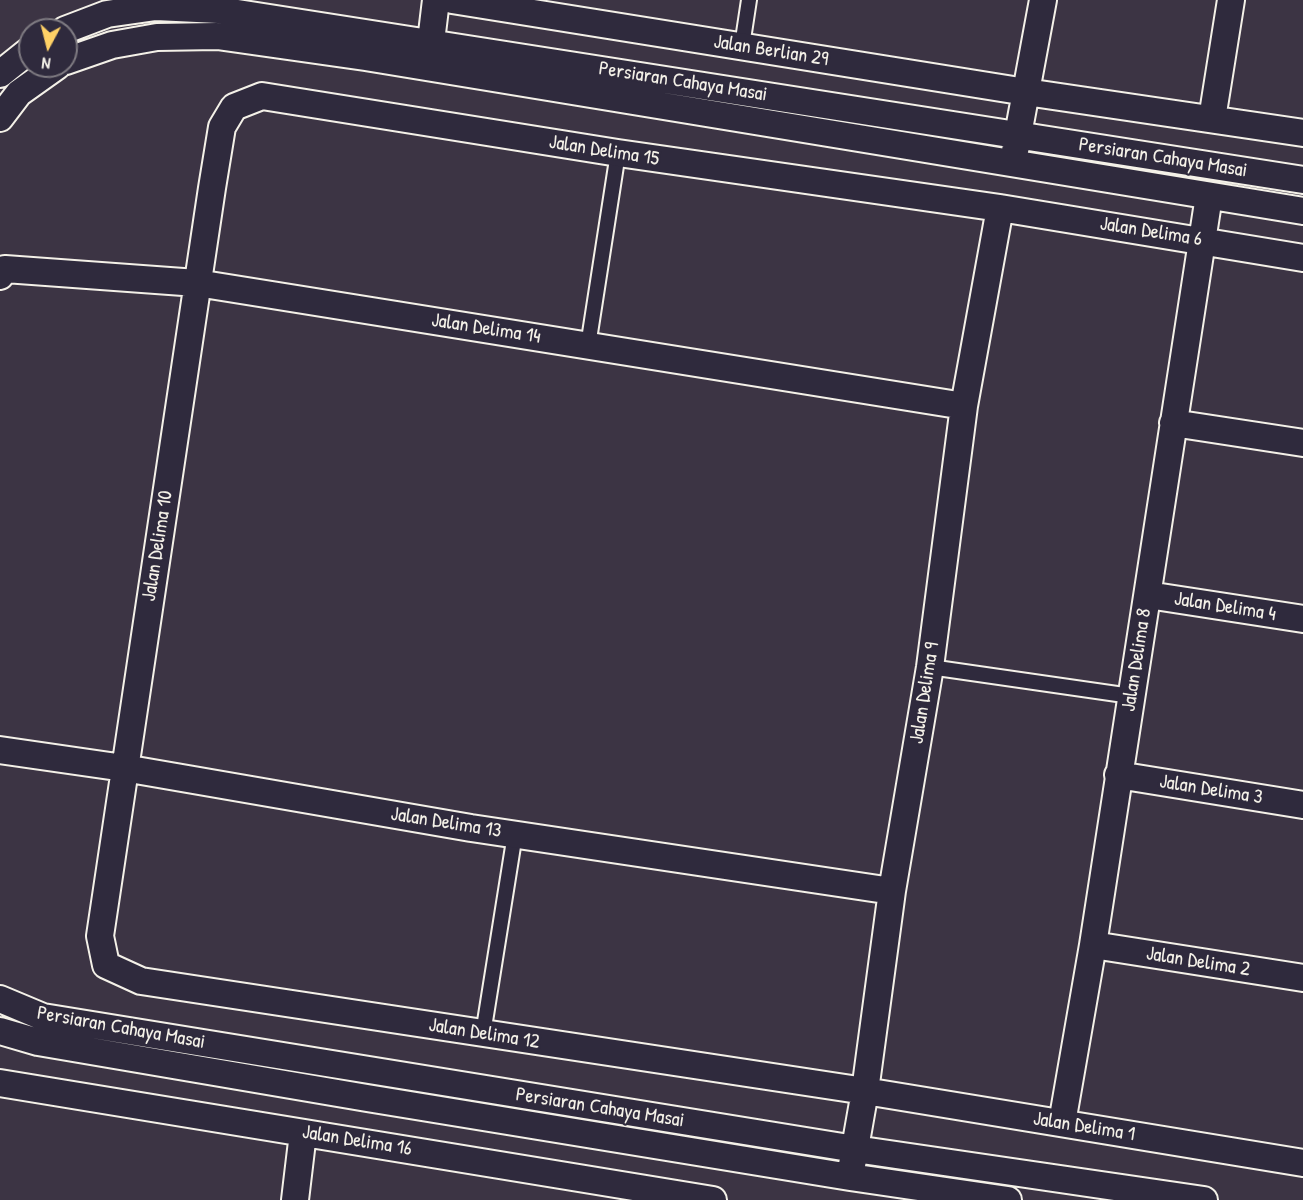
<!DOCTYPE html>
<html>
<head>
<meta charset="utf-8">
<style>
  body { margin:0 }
  #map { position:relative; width:1303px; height:1200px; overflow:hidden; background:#3c3444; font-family:"Patrick Hand",sans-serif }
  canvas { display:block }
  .north { position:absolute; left:18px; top:18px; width:60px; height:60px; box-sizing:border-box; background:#2f2a3d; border:2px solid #7e7a81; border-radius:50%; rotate:187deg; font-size:16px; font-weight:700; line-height:24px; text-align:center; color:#f4f1e8 }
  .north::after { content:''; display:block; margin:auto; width:21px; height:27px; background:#ffd166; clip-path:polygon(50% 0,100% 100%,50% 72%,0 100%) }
</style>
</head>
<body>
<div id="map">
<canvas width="1303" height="1200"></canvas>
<div class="north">N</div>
</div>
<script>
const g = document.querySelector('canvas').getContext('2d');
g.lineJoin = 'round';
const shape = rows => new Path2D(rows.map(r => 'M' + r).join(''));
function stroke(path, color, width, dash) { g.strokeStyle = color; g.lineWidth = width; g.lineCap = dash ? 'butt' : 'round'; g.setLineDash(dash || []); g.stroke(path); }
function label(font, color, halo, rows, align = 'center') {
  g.font = font + ' "Patrick Hand",sans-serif'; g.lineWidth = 4.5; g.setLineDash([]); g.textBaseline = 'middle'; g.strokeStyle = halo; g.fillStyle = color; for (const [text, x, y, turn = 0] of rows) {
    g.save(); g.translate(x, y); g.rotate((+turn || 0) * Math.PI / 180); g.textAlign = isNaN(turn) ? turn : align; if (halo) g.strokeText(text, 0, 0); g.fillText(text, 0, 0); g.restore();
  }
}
const service = shape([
  [742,46,749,0],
  [588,346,618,153],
  [930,667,1131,696],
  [483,1034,515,834]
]);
const minor = shape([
  [452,0,1026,92,1303,133],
  [65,30,107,14,156,7,218,10,1303,180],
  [429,58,436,0],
  [66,61,112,45,157,37,217,36,365,57,1303,211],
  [0,74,30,50],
  [0,118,19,93,57,66],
  [1212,119,1231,0],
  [1015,151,1043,0],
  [1303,258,1000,208,618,153,262,96,234,107,222,127,212,188,100,936,106,965,141,981,865,1091,1303,1163],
  [0,276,5,269,197,283,964,406],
  [1173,423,1303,443],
  [1148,595,1303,619],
  [0,750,124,768,471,828,892,891],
  [1118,775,1303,805],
  [1093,945,1303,978],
  [0,999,43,1017,855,1149,1204,1200],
  [0,1031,38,1042,367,1098,850,1177,1008,1200],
  [0,1083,713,1200],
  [1062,1123,1093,945,1209,196],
  [852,1165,865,1091,892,891,930,667,964,406,1000,208],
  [295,1200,303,1133]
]);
stroke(service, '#f4f1e8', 18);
stroke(minor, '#f4f1e8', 30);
stroke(service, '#2f2a3d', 14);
stroke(minor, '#2f2a3d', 26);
label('20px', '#f4f1e8', '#2f2a3d', [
  ["Jalan Berlian 29",771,51,9],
  ["Persiaran Cahaya Masai",683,82,9],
  ["Jalan Delima 15",604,151,9],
  ["Persiaran Cahaya Masai",1163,158,9],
  ["Jalan Delima 6",1151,232,9],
  ["Jalan Delima 14",486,329,9],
  ["Jalan Delima 10",158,546,-81],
  ["Jalan Delima 4",1225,607,9],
  ["Jalan Delima 8",1137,660,-81],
  ["Jalan Delima 9",925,693,-81],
  ["Jalan Delima 3",1211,790,9],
  ["Jalan Delima 13",446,823,9],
  ["Jalan Delima 2",1198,962,9],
  ["Persiaran Cahaya Masai",121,1028,10],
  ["Jalan Delima 12",484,1034,9],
  ["Persiaran Cahaya Masai",600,1108,9],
  ["Jalan Delima 1",1084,1127,9],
  ["Jalan Delima 16",357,1141,9]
]);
</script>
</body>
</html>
